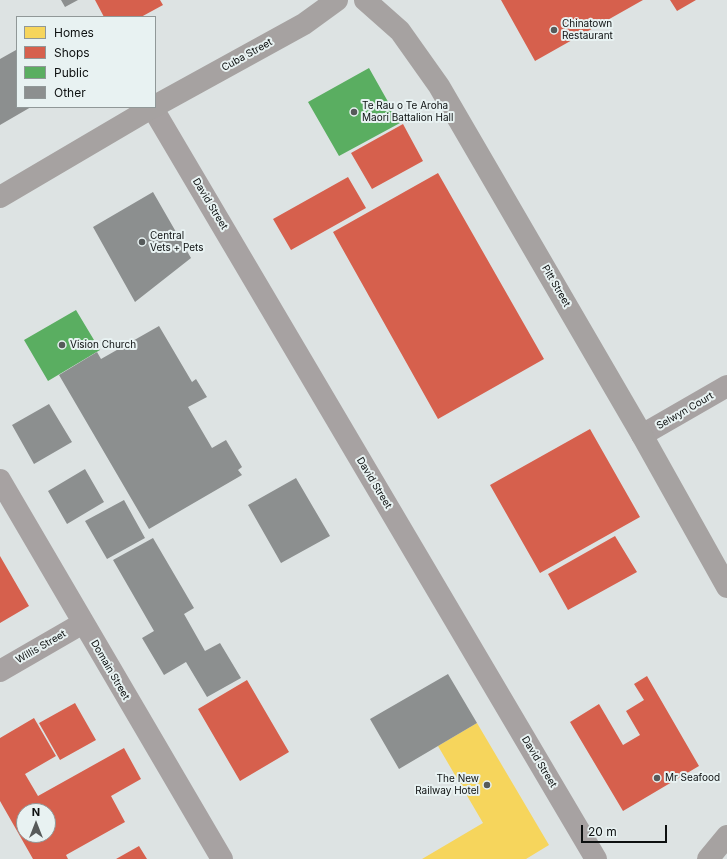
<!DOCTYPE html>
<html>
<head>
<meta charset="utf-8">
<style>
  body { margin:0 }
  #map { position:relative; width:727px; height:859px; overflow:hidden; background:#dde3e3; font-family:Inter,sans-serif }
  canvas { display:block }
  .legend { position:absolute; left:16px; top:16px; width:140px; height:92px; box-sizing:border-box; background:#e8f2f2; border:1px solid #909898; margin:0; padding:5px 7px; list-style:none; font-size:12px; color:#0d1010 }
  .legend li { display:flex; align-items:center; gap:8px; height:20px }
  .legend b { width:20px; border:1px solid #909898 }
  .north { position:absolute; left:16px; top:803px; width:40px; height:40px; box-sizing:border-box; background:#e8f2f2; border:1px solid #909898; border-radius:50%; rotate:0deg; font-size:11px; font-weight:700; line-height:16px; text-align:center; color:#0d1010 }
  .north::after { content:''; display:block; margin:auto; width:14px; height:18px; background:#565a5a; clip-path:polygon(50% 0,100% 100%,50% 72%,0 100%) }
  .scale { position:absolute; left:581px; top:825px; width:86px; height:18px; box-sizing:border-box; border:2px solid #0d1010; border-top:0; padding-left:5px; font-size:12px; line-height:14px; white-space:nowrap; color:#0d1010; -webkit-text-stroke:3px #e8f2f2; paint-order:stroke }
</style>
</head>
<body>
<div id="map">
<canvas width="727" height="859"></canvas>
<ul class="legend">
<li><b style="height:11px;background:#f6d55c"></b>Homes</li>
<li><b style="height:11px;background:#d6604d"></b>Shops</li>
<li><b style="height:11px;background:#5aae61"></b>Public</li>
<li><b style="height:11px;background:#8c8f8f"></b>Other</li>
</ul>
<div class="north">N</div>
<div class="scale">20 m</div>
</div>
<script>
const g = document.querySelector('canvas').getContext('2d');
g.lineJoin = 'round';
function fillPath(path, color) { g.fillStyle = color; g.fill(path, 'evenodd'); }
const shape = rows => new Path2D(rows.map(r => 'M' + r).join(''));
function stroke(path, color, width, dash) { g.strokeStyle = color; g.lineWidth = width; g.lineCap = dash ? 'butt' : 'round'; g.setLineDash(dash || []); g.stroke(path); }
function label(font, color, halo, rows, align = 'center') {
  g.font = font + ' Inter,sans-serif'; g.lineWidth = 4; g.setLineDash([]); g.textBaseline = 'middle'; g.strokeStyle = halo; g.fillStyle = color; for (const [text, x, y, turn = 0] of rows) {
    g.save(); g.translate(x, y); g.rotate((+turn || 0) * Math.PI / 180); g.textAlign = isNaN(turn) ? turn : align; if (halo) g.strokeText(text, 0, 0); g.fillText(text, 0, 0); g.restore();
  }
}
fillPath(shape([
  [477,723,549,845,526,859,422,859,483,823,438,746]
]), '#f6d55c');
fillPath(shape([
  [95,0,160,0,163,5,141,17,104,17],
  [501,0,643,0,535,61],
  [670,0,696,0,677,11],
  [403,124,423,161,372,189,351,153],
  [438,173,544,359,438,419,333,232],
  [348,177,366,208,291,250,273,219],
  [590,429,640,517,540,573,490,485],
  [615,536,637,572,568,610,548,574],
  [0,556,29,606,0,623],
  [647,676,699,766,623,811,570,722,599,704,623,745,640,735,626,711,644,700,634,684],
  [247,680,289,752,240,781,198,709],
  [75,703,96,740,60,760,39,723],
  [34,718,56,756,25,774,38,796,124,748,141,779,111,796,125,822,66,855,68,859,33,859,0,801,0,738],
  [24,811,48,811,48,835,24,835],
  [139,846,147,859,116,859]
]), '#d6604d');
fillPath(shape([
  [369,68,400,123,339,156,308,102],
  [76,310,100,350,48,381,24,340]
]), '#5aae61');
fillPath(shape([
  [61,0,78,0,65,7],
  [16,50,17,107,31,107,0,125,0,59],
  [153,192,191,258,135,302,93,227],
  [159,326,192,382,196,379,207,397,188,407,212,448,226,440,242,467,238,470,242,475,149,529,59,375,97,352,101,359],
  [49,404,72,442,34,464,12,425],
  [85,469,104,502,67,524,48,491],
  [296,478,330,536,281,563,248,505],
  [124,500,145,538,107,559,85,521],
  [153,538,194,608,184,614,205,651,220,643,241,678,207,697,186,662,164,675,142,638,154,631,113,560],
  [448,674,477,723,399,769,370,719]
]), '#8c8f8f');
stroke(shape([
  [152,107,596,859],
  [642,435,727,386],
  [0,480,222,859],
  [0,671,83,623]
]), '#a7a2a2', 22);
stroke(shape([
  [365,0,400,31,439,86,642,435,727,587],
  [155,106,304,24,337,0],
  [0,197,153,107],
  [708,859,727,836]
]), '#a6a2a1', 22);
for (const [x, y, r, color] of [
  [554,30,4,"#565a5a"],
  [354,112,4,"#565a5a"],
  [142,242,4,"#565a5a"],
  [62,345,4,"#565a5a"],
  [657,778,4,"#565a5a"],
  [487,785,4,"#565a5a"]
]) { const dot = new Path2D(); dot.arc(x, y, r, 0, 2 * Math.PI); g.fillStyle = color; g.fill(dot); stroke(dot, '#e8f2f2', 1.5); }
label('10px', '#0d1010', '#e8f2f2', [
  ["Chinatown",562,24],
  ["Restaurant",562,36],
  ["Te Rau o Te Aroha",362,106],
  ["Maori Battalion Hall",362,118],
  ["Central",150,236],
  ["Vets + Pets",150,248],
  ["Vision Church",70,345],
  ["Mr Seafood",665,778],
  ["The New",479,779,"right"],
  ["Railway Hotel",479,791,"right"]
], 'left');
label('10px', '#0d1010', '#e8f2f2', [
  ["Cuba Street",247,55,-29],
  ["David Street",210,204,59],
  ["Pitt Street",556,286,60],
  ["Selwyn Court",685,411,-30],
  ["David Street",374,483,59],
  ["Willis Street",41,647,-30],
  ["Domain Street",110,670,60],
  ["David Street",539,762,59]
]);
</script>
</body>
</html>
